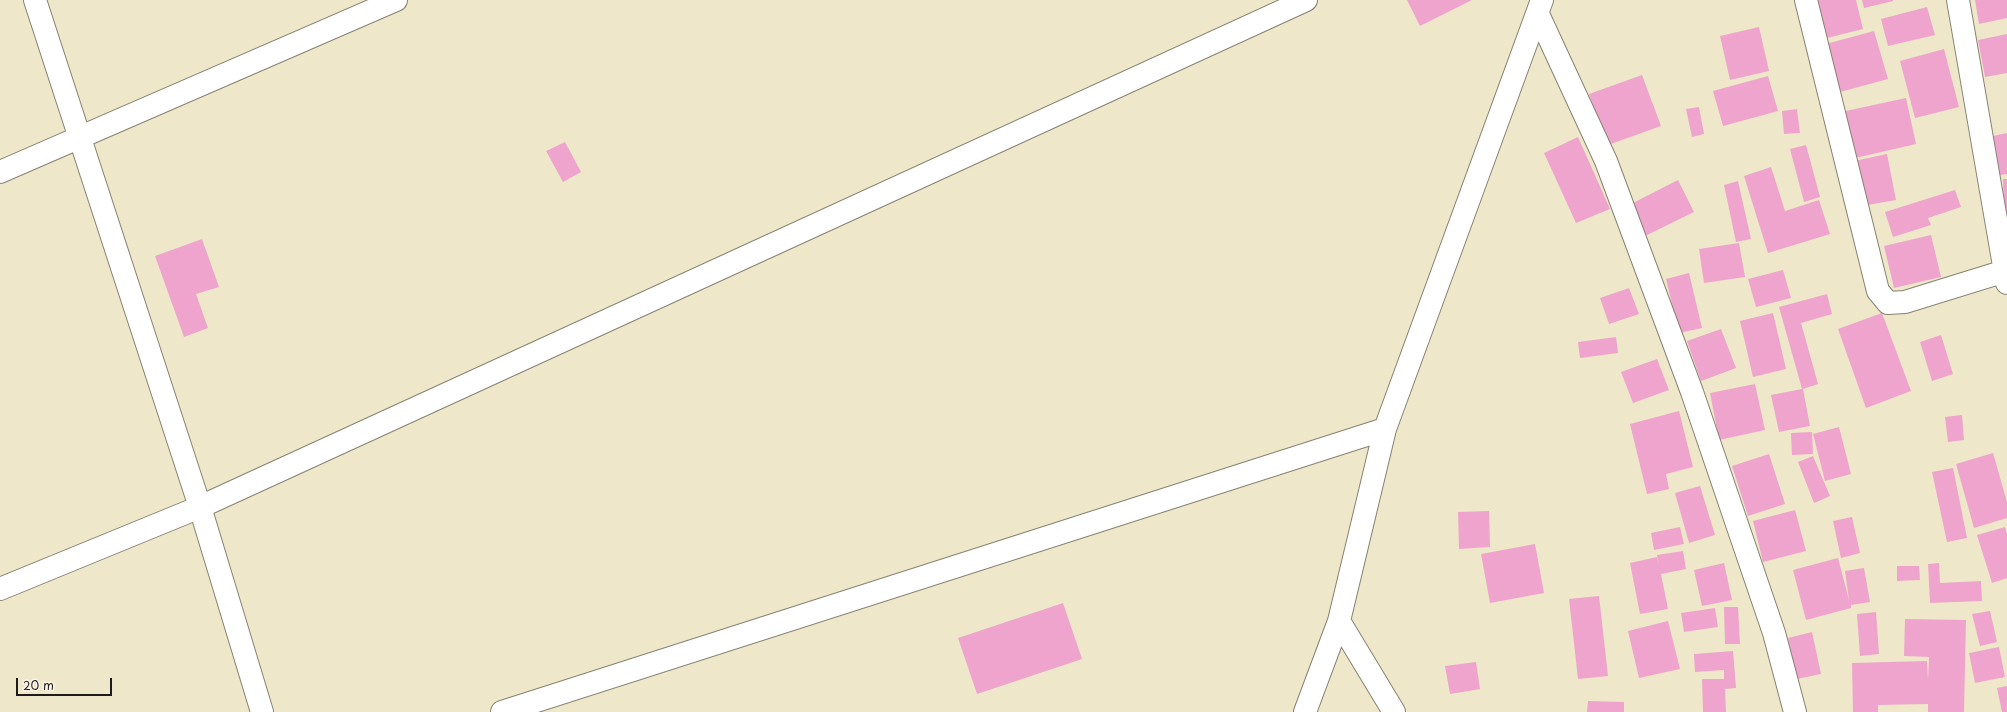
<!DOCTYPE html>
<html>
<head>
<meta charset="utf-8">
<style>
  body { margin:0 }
  #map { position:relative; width:2007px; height:712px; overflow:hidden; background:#efe7c9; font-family:"Playpen Sans",sans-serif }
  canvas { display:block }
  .scale { position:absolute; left:16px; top:678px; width:96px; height:18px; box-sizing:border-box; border:2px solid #1c1c1c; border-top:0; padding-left:5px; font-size:12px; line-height:14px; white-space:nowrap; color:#1c1c1c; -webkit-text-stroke:3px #fcf5e5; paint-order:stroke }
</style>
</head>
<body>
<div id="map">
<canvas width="2007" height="712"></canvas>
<div class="scale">20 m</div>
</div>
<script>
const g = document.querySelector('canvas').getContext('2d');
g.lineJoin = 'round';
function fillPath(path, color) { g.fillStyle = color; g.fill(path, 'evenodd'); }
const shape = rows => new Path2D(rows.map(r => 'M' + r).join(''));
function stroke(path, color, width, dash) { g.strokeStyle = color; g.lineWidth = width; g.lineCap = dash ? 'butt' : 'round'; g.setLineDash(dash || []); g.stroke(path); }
fillPath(shape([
  [1407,0,1472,0,1420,26],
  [1814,0,1856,0,1863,29,1823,39],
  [1862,0,1893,0,1893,1,1864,8],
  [1975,0,2007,0,2007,18,1979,24],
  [1927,7,1935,35,1888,46,1881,19],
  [1759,27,1769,71,1730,80,1720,36],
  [1874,31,1888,79,1840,92,1826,44],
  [2007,34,2007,73,1985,77,1978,40],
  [1944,49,1959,107,1915,118,1900,61],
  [1642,75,1661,126,1608,145,1589,94],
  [1768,76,1778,111,1723,126,1713,91],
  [1906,98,1916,144,1851,159,1841,112],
  [1699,107,1704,134,1692,137,1686,109],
  [1797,109,1800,133,1784,134,1782,111],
  [2007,133,2007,174,2000,175,1993,136],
  [1578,137,1610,209,1576,223,1544,153],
  [565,142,581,172,563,182,546,151],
  [1806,145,1820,197,1804,202,1790,149],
  [1887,154,1896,200,1862,206,1854,161],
  [1771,167,1785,211,1819,200,1830,234,1768,253,1744,176],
  [2003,179,2007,179,2007,217,2004,218],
  [1678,180,1694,212,1645,236,1629,205],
  [1738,181,1751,239,1736,242,1724,185],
  [1955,190,1961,207,1928,218,1931,225,1893,237,1885,212],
  [1931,235,1941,277,1894,288,1884,246],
  [202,239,219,287,196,294,208,328,184,337,155,256],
  [1739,243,1745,277,1704,283,1699,249],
  [1783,270,1791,298,1756,307,1748,279],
  [1689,273,1702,328,1679,333,1666,279],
  [1629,288,1639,314,1609,324,1600,298],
  [1827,294,1832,314,1801,323,1818,384,1803,389,1810,426,1779,432,1771,395,1802,389,1779,307],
  [1773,313,1786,369,1753,377,1740,321],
  [1882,313,1911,391,1866,408,1838,329],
  [1721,329,1736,368,1701,381,1687,341],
  [1941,335,1953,374,1932,381,1920,342],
  [1616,337,1618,353,1580,358,1578,342],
  [1657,359,1669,390,1633,403,1621,372],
  [1755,384,1765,430,1719,440,1710,393],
  [1679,411,1693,467,1666,474,1669,489,1647,494,1630,424],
  [1962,415,1964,440,1948,442,1945,417],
  [1839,427,1851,474,1825,481,1813,434],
  [1812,432,1813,454,1792,455,1791,433],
  [1993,453,2007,502,2007,518,1974,528,1956,464],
  [1769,454,1785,504,1748,516,1732,466],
  [1813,456,1830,496,1814,503,1798,462],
  [1953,468,1967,538,1947,542,1932,472],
  [1700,486,1715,535,1689,543,1675,493],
  [1795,510,1806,551,1763,562,1753,521],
  [1489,511,1490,547,1459,549,1458,512],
  [1852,517,1860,553,1841,558,1833,521],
  [1680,527,1684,544,1654,550,1651,533],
  [2005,527,2007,534,2007,578,1992,583,1977,535],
  [1535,544,1544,593,1490,603,1481,554],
  [1683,551,1686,569,1661,574,1668,609,1640,614,1630,563,1657,557,1659,565,1657,555],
  [1838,558,1849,600,1845,571,1864,568,1870,602,1851,605,1851,608,1806,620,1793,570],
  [1724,563,1732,600,1702,606,1694,570],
  [1939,563,1940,583,1981,581,1982,601,1930,603,1928,564],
  [1897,566,1919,566,1920,580,1897,581],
  [1599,596,1608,676,1578,679,1569,599],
  [1063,603,1082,659,977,694,958,638],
  [1724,607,1738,607,1740,644,1725,644],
  [1715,608,1718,627,1684,632,1681,613],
  [1990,611,1997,642,1980,646,1972,614],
  [1876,612,1879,654,1860,656,1857,614],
  [1905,619,1966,620,1964,712,1928,712,1928,704,1878,705,1878,712,1853,712,1852,663,1927,661,1928,680,1929,657,1904,656],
  [1668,621,1680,669,1639,678,1628,631],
  [1812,632,1821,674,1797,679,1788,638],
  [1999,647,2005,677,1975,683,1969,653],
  [1733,651,1736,688,1725,689,1726,712,1703,712,1702,679,1724,679,1724,670,1695,672,1694,654],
  [1476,662,1480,689,1450,694,1445,666],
  [2007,686,2007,712,2002,712,1997,688],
  [1588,701,1624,702,1624,712,1587,712]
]), '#efa4cd');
const minor = shape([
  [35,0,200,507,262,712],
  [1806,0,1878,291,1888,303,1905,302,2005,271],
  [1958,0,2007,283],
  [1538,14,1606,161,1692,392,1774,633,1795,712],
  [0,172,396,0],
  [0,589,200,507,1306,0],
  [1339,621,1394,712],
  [502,712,1385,429],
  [1305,712,1339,621,1385,429,1542,0]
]);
stroke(minor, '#868272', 24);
stroke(minor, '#fff', 22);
</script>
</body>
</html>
